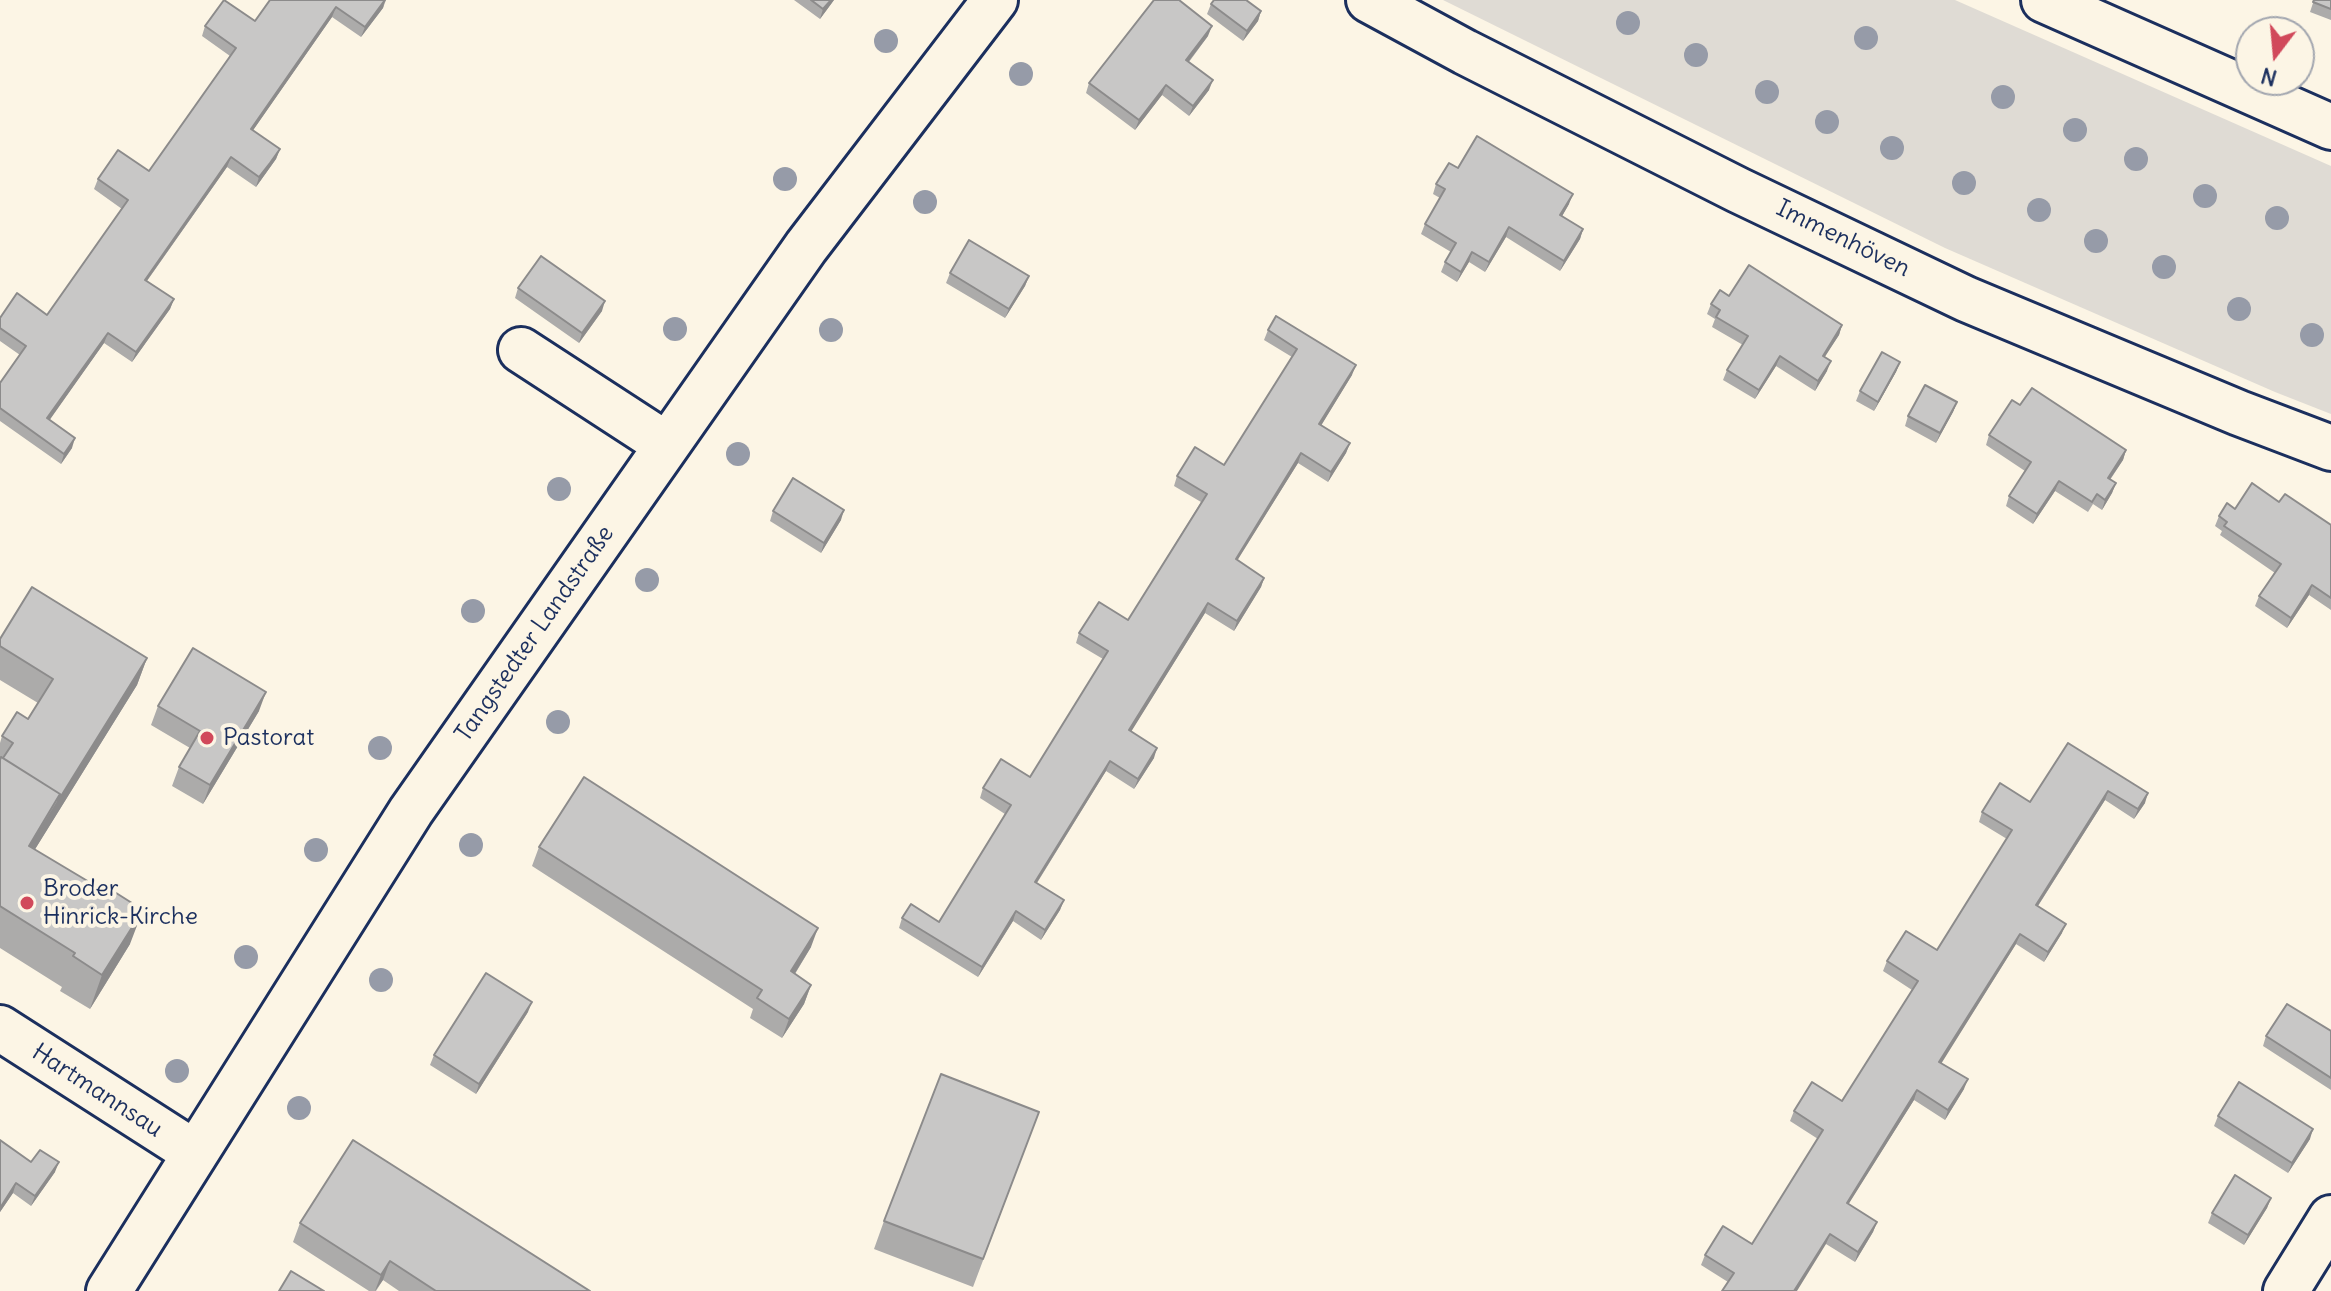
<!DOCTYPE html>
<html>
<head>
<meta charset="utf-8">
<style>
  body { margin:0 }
  #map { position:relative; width:2331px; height:1291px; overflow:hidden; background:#fcf5e5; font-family:Delius,sans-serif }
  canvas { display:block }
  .north { position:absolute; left:2235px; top:16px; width:80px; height:80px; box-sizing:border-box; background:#fcf5e5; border:2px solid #a2a6af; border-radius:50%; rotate:196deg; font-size:22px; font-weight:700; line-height:32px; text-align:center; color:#1b2f5e }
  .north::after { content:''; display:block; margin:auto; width:28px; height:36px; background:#d1495b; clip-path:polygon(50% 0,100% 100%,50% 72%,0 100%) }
</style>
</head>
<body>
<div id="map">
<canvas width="2331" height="1291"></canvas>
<div class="north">N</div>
</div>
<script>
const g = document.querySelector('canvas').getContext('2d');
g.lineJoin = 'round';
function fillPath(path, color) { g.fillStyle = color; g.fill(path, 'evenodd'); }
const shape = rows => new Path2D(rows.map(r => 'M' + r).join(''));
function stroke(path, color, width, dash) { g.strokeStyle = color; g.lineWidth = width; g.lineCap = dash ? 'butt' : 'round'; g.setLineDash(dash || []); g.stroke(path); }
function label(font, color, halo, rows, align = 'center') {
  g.font = font + ' Delius,sans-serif'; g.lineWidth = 8; g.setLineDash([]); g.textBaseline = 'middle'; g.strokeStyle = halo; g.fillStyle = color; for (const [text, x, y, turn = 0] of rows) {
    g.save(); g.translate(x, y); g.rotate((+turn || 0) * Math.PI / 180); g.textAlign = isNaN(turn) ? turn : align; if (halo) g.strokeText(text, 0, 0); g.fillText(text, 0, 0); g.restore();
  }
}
fillPath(shape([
  [1443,0,1955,0,2331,166,2331,414,2275,392,1945,248]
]), '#dfdbd4');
const minor = shape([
  [1369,0,1465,52,1738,190,1966,299,2239,413,2331,448],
  [2044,0,2331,127],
  [521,350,667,445],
  [0,1028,195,1153],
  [109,1291,411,811,806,247,995,0],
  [2286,1291,2331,1218]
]);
stroke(minor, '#1b2f5e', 50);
stroke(minor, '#fcf5e5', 44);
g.fillStyle = '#969ba8';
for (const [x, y] of [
  [1628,23],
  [1866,38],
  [886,41],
  [1696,55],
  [1021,74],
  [1767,92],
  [2003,97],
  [1827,122],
  [2075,130],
  [1892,148],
  [2136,159],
  [785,179],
  [1964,183],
  [2205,196],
  [925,202],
  [2039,210],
  [2277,218],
  [2096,241],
  [2164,267],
  [2239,309],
  [675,329],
  [831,330],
  [2312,335],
  [738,454],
  [559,489],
  [647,580],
  [473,611],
  [558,722],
  [380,748],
  [471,845],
  [316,850],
  [246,957],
  [381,980],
  [177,1071],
  [299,1108]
]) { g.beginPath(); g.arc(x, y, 12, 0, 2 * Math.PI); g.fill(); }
fillPath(shape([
  [270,0,386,0,383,8,361,37,332,17,253,130,280,149,276,159,256,187,227,167,147,281,174,299,170,309,132,362,104,343,49,420,72,448,61,464,0,421,0,383,20,355,0,341,0,318,47,315,122,209,94,189,98,179,149,171,230,56,202,36,205,26,255,21],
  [794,0,834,0,820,19],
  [2314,0,2331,0,2331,20,2310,12],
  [1211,4,1261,11,1258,21,1243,41,1207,14],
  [1208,36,1189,62,1209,90,1189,116,1162,95,1135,130,1086,93,1089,83],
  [1458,168,1569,204,1562,216,1583,229,1580,239,1560,271,1506,237,1485,272,1469,262,1457,282,1441,272,1445,262,1451,252,1421,234,1425,224,1440,198,1433,194,1436,184],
  [950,273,1029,276,1025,286,1005,318,946,283],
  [518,288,602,311,579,343,515,298],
  [1729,296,1842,325,1839,335,1824,357,1827,371,1815,391,1776,366,1755,399,1723,380,1727,370,1743,345,1712,327,1715,319,1707,314,1711,304],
  [1268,330,1352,375,1321,425,1350,443,1346,453,1328,482,1298,463,1237,560,1264,578,1261,587,1234,631,1205,613,1131,731,1154,758,1134,789,1106,771,1037,883,1064,900,1060,910,1041,940,1013,921,978,977,899,928,902,918,939,922,1005,814,980,798,983,788,1030,777,1103,659,1076,643,1079,633,1128,620,1201,502,1174,486,1177,476,1224,465,1292,357,1264,340],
  [1900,362,1896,372,1874,411,1856,401,1860,391],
  [1957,402,1953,412,1936,443,1905,426,1908,416],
  [1989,435,2126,450,2123,460,2110,480,2116,483,2112,493,2102,510,2093,504,2088,512,2055,491,2033,524,2006,506,2009,496,2025,471,1986,445],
  [2279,502,2331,525,2331,610,2309,595,2287,628,2255,606,2259,596,2275,573,2220,535,2222,531,2215,526,2219,516,2235,509],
  [773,511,841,520,821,553,770,521],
  [0,639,147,658,137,685,35,849,130,944,90,1009,60,991,62,987,0,948,0,743,2,736,28,719,38,703,0,680],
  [158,706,259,711,203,804,172,786,179,767,190,748,151,725],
  [2068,743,2145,803,2134,819,2105,800,2038,906,2062,933,2044,962,2016,944,1941,1063,1964,1089,1945,1120,1914,1100,1848,1204,1877,1222,1873,1232,1855,1262,1826,1244,1728,1282,1701,1265,1705,1255,1752,1244,1818,1139,1790,1121,1794,1111,1842,1101,1912,990,1883,971,1887,961,1937,950,2007,839,1979,822,1982,812,2030,802],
  [539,847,811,947,795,974,811,985,804,1004,782,1038,750,1018,753,1009,532,866],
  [528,1012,476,1094,430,1065,434,1055],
  [2331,1031,2331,1090,2263,1046,2266,1036],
  [1039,1112,973,1287,874,1249,884,1221],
  [2218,1116,2310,1139,2288,1173,2214,1126],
  [0,1140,31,1162,55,1172,31,1206,13,1193,0,1212],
  [2271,1198,2267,1208,2244,1245,2208,1223,2212,1213],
  [300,1223,590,1291,399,1291,383,1280,376,1291,369,1291,293,1242]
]), '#acabaa');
fillPath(shape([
  [385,0,383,8,361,37,365,27],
  [831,0,834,0,820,19,823,9],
  [336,7,332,17,247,139,251,129],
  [1261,11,1258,21,1243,41,1247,31],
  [1212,26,1208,36,1182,70,1186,60],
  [1213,80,1209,90,1189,116,1193,106],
  [1166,85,1162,95,1135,130,1139,120],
  [280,149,276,159,256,187,259,177],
  [231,157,227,167,141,289,145,280],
  [1573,194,1569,204,1557,225,1560,215],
  [1509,227,1506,237,1485,272,1489,262],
  [1583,229,1580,239,1560,271,1564,261],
  [1472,252,1469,262,1457,282,1461,272],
  [1029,276,1025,286,1005,318,1009,309],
  [174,299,170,309,132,362,136,352],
  [605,301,602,311,579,343,582,333],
  [1842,325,1839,335,1819,366,1823,356],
  [108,333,104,343,44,428,47,418],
  [1780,356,1776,366,1755,399,1759,390],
  [1831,361,1827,371,1815,391,1818,381],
  [1900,362,1896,372,1874,411,1878,402],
  [1356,365,1352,375,1316,434,1319,424],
  [1957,402,1953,412,1936,443,1940,433],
  [75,438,72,448,61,464,64,454],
  [1350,443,1346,453,1328,482,1331,472],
  [2126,450,2123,460,2104,488,2108,478],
  [1301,453,1298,463,1232,569,1236,559],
  [2059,481,2055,491,2033,524,2037,514],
  [2116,483,2112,493,2102,510,2105,500],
  [844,510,841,520,821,553,824,543],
  [1264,578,1261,587,1234,631,1237,621],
  [2312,585,2309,595,2287,628,2291,618],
  [1208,603,1205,613,1126,740,1129,730],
  [147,658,137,685,16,880,29,846],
  [266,692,259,711,203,804,210,785],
  [1157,748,1154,758,1134,789,1138,779],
  [1110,761,1106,771,1031,892,1035,882],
  [2108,791,2105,800,2032,915,2036,905],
  [2148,793,2145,803,2134,819,2138,809],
  [1064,900,1060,910,1041,940,1045,930],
  [143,910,130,944,90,1009,102,975],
  [1016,911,1013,921,978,977,982,967],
  [2066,924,2062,933,2044,962,2048,952],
  [818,928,811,947,784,991,791,971],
  [2020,934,2016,944,1936,1072,1939,1062],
  [811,985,804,1004,782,1038,789,1019],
  [532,1002,528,1012,476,1094,479,1084],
  [1968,1079,1964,1089,1945,1120,1948,1110],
  [1917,1090,1914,1100,1843,1213,1847,1203],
  [2313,1129,2310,1139,2288,1173,2292,1163],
  [59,1162,55,1172,31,1206,35,1196],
  [16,1183,13,1193,0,1212,0,1208],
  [2271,1198,2267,1208,2244,1245,2248,1235],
  [1877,1222,1873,1232,1855,1262,1858,1252],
  [1830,1234,1826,1244,1797,1291,1794,1291],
  [390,1261,383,1280,375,1291,381,1275]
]), '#8c8b8b');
const building = shape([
  [224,0,255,21,270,0,385,0,365,27,336,7,251,129,280,149,270,163,259,177,231,157,145,280,174,299,136,352,108,333,47,418,75,438,64,454,0,408,0,383,26,346,0,328,0,318,17,293,47,315,128,200,98,179,118,150,149,171,236,48,205,26,224,0],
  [811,0,831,0,823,9,811,0],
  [1154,0,1179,0,1212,26,1186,60,1213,80,1193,106,1166,85,1139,120,1089,83,1154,0],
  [1214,0,1246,0,1261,11,1247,31,1211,4,1214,0],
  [2314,0,2331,0,2331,9,2313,2,2314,0],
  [1477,136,1573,194,1560,215,1583,229,1564,261,1509,227,1489,262,1472,252,1461,272,1445,262,1456,243,1425,224,1445,189,1436,184,1449,163,1458,168,1477,136],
  [969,240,1029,276,1009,309,950,273,969,240],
  [541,256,605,301,582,333,518,288,541,256],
  [1749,265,1842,325,1823,356,1831,361,1818,381,1780,356,1759,390,1727,370,1748,336,1716,317,1720,310,1711,304,1720,290,1729,296,1749,265],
  [1276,316,1356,365,1319,424,1350,443,1331,472,1301,453,1236,559,1264,578,1237,621,1208,603,1129,730,1157,748,1138,779,1110,761,1035,882,1064,900,1045,930,1016,911,982,967,902,918,911,904,939,922,1011,805,983,788,1001,759,1030,777,1108,651,1079,633,1099,602,1128,620,1207,494,1177,476,1195,447,1224,465,1297,349,1268,330,1276,316],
  [1882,352,1900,362,1878,402,1860,391,1882,352],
  [1925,385,1957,402,1940,433,1908,416,1925,385],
  [2032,388,2126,450,2108,478,2116,483,2105,500,2097,494,2092,502,2059,481,2037,514,2009,496,2031,462,1989,435,2012,400,2020,405,2032,388],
  [793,478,844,510,824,543,773,511,793,478],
  [2252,483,2279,502,2285,494,2331,525,2331,598,2312,585,2291,618,2259,596,2281,564,2224,526,2227,522,2219,516,2227,503,2235,509,2252,483],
  [32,587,147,658,58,801,60,794,3,758,13,743,2,736,17,712,28,719,53,679,0,646,0,639,32,587],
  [193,648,266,692,210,785,179,767,200,731,158,706,193,648],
  [2068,743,2148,793,2138,809,2108,791,2036,905,2066,924,2048,952,2020,934,1939,1062,1968,1079,1948,1110,1917,1090,1847,1203,1877,1222,1858,1252,1830,1234,1794,1291,1722,1291,1734,1273,1705,1255,1723,1226,1752,1244,1823,1130,1794,1111,1812,1082,1842,1101,1918,981,1887,961,1906,931,1937,950,2012,830,1982,812,2000,783,2030,802,2068,743],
  [1,757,60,794,29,846,111,895,113,891,143,910,102,975,73,956,75,953,0,906,0,760,1,757],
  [584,777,818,928,791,971,811,985,789,1019,757,998,762,990,539,847,584,777],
  [486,973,532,1002,479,1084,434,1055,486,973],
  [2287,1004,2331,1031,2331,1078,2266,1036,2287,1004],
  [941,1074,1039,1112,983,1259,884,1221,941,1074],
  [2239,1082,2313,1129,2292,1163,2218,1116,2239,1082],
  [0,1140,31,1162,40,1150,59,1162,35,1196,16,1183,0,1208,0,1140],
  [353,1140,590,1291,436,1291,390,1261,381,1275,300,1223,353,1140],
  [2235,1175,2271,1198,2248,1235,2212,1213,2235,1175],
  [291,1271,324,1291,279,1291,291,1271]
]);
fillPath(building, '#c8c7c6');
stroke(building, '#8c8b8b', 2);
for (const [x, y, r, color] of [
  [207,738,8,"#d1495b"],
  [27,903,8,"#d1495b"]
]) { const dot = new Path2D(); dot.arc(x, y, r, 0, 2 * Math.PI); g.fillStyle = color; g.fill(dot); stroke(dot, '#fcf5e5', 3); }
label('24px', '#1b2f5e', '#fcf5e5', [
  ["Immenhöven",1843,239,26],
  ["Tangstedter Landstraße",535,634,-55],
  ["Hartmannsau",97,1091,33]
]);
label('24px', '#1b2f5e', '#fcf5e5', [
  ["Pastorat",223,738],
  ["Broder",43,889],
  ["Hinrick-Kirche",43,917]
], 'left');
</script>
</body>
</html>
